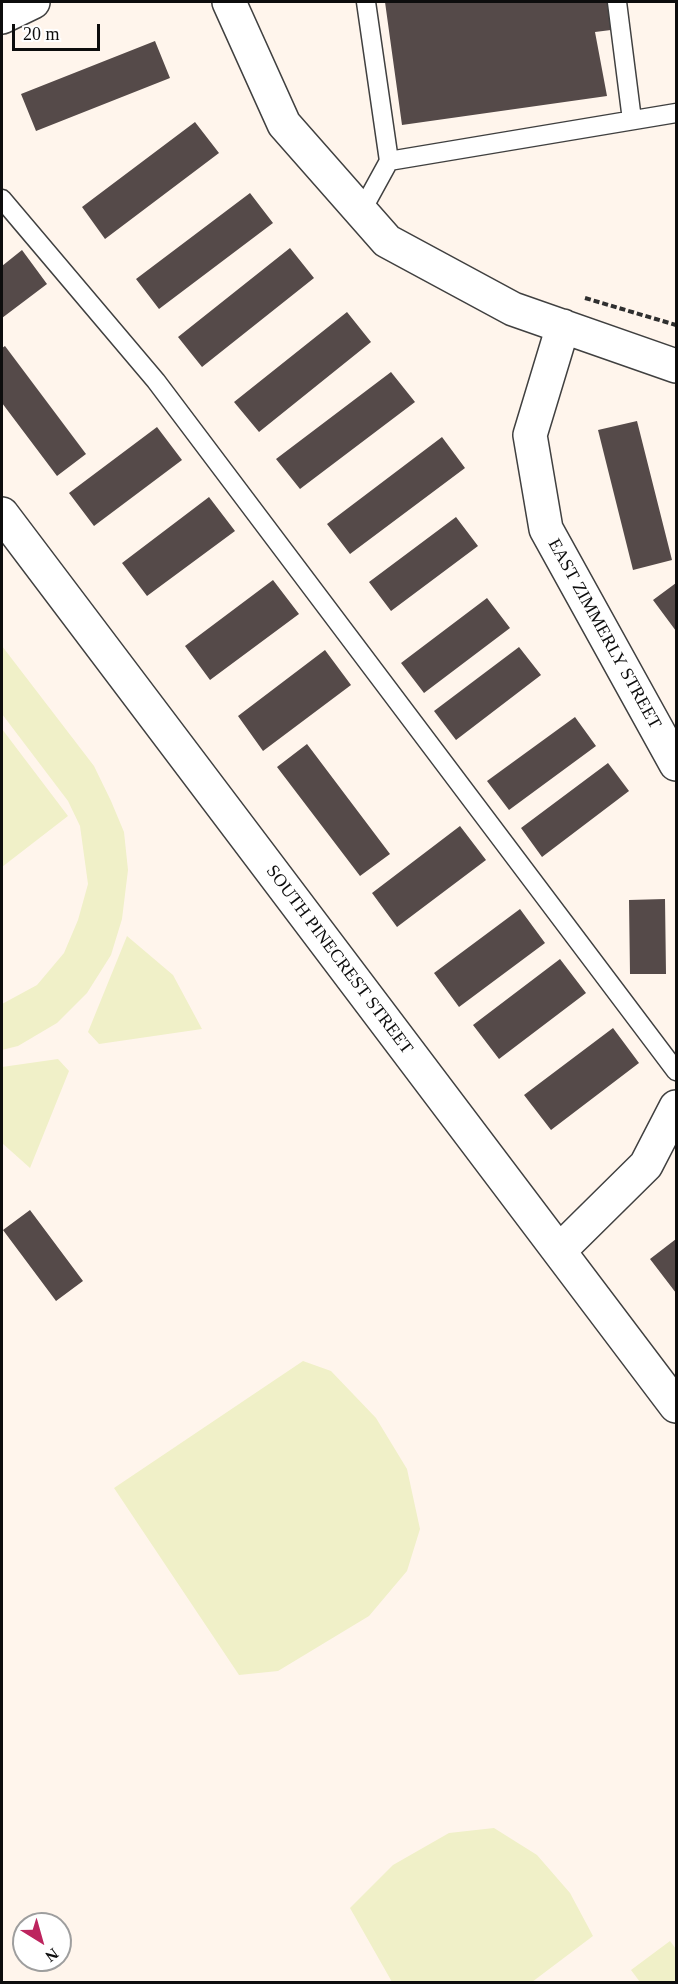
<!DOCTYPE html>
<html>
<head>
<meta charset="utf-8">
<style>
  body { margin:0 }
  #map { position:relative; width:678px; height:1984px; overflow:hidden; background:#fff5ec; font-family:"Times New Roman",serif }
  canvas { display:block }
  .frame { position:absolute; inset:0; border:3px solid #0d0d0d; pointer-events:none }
  .north { position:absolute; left:12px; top:1912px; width:60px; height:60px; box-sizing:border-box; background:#fff; border:2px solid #9e9e9e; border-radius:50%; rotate:143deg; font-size:16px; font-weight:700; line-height:24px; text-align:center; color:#0d0d0d }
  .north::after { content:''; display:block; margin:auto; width:21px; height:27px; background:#bd245e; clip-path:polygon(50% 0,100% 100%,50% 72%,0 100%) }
  .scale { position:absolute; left:12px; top:24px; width:88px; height:27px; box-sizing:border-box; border:3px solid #0d0d0d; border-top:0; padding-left:8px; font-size:18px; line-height:21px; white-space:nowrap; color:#0d0d0d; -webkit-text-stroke:4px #fff; paint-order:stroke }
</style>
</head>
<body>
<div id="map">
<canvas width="678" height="1984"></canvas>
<div class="frame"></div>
<div class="north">N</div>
<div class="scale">20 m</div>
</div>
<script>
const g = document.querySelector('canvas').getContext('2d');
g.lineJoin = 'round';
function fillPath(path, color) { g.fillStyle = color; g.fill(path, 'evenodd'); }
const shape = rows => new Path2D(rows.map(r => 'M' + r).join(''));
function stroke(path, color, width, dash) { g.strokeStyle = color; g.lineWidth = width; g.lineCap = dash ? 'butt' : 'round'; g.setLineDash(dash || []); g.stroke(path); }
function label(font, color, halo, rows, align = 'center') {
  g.font = font + ' "Times New Roman",serif'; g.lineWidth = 6; g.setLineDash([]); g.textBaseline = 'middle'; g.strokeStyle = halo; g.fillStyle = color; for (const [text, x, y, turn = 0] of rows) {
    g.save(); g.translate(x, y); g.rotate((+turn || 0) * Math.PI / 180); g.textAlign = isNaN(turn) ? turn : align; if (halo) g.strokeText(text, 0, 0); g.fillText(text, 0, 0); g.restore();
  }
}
fillPath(shape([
  [2,646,94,766,111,801,124,832,128,870,122,919,111,955,87,993,57,1023,18,1046,2,1050,2,1004,37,985,64,953,78,920,88,884,80,826,68,801,2,714],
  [2,729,68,816,2,867],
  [127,936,173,975,202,1029,99,1044,88,1032],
  [58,1059,69,1071,30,1168,2,1143,2,1067],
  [303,1361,331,1371,376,1418,407,1469,420,1529,407,1571,369,1616,278,1671,239,1675,114,1488],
  [494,1828,537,1855,570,1893,593,1936,532,1982,392,1982,350,1908,393,1865,449,1833],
  [670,1941,676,1949,676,1982,640,1982,631,1970]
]), '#f0f0c8');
fillPath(shape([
  [385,2,607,2,611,30,595,32,607,96,402,125],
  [155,41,170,78,36,131,21,94],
  [195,122,219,153,105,239,82,207],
  [250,193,273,223,159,309,136,279],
  [290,248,314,278,202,367,178,337],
  [22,250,47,284,2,318,2,266],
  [347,312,371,342,259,432,234,402],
  [5,346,86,454,57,476,2,403,2,348],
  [391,372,415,402,300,489,276,459],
  [637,421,672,560,633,570,598,430],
  [157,427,182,460,94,526,69,493],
  [442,437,465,468,350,554,327,524],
  [209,497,235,531,147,596,122,563],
  [456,517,478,546,391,611,369,582],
  [273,580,299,614,210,680,185,646],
  [676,583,676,631,653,600],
  [487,598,510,628,424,693,401,663],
  [519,647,541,675,456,740,434,711],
  [325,650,351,685,263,751,238,716],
  [575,717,596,746,509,810,487,781],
  [307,744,390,854,360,876,277,767],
  [608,763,629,791,542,857,521,828],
  [460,826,486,860,397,927,372,893],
  [665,899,666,974,630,974,629,900],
  [520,909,545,943,459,1007,434,973],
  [560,959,586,993,499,1059,473,1025],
  [613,1028,639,1063,551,1130,524,1095],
  [30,1210,83,1281,56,1301,3,1230],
  [676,1239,676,1293,650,1259]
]), '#554a49');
const service = shape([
  [366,2,389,161],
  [617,2,632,120],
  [2,199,156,381,676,1071],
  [361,212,389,161,676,113]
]);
const minor = shape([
  [229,2,284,124,387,241,513,309,676,366],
  [2,17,33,2],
  [563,326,530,435,546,529,676,764],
  [2,514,676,1406],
  [559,1251,646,1165,676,1107]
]);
stroke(service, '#404040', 21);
stroke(minor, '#404040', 36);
stroke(shape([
  [585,298,676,325]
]), '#2f2f2f', 4, [6, 3]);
stroke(service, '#fff', 18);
stroke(minor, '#fff', 33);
label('18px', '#0d0d0d', '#fff', [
  ["EAST ZIMMERLY STREET",604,634,61],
  ["SOUTH PINECREST STREET",339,960,53]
]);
</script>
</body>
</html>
